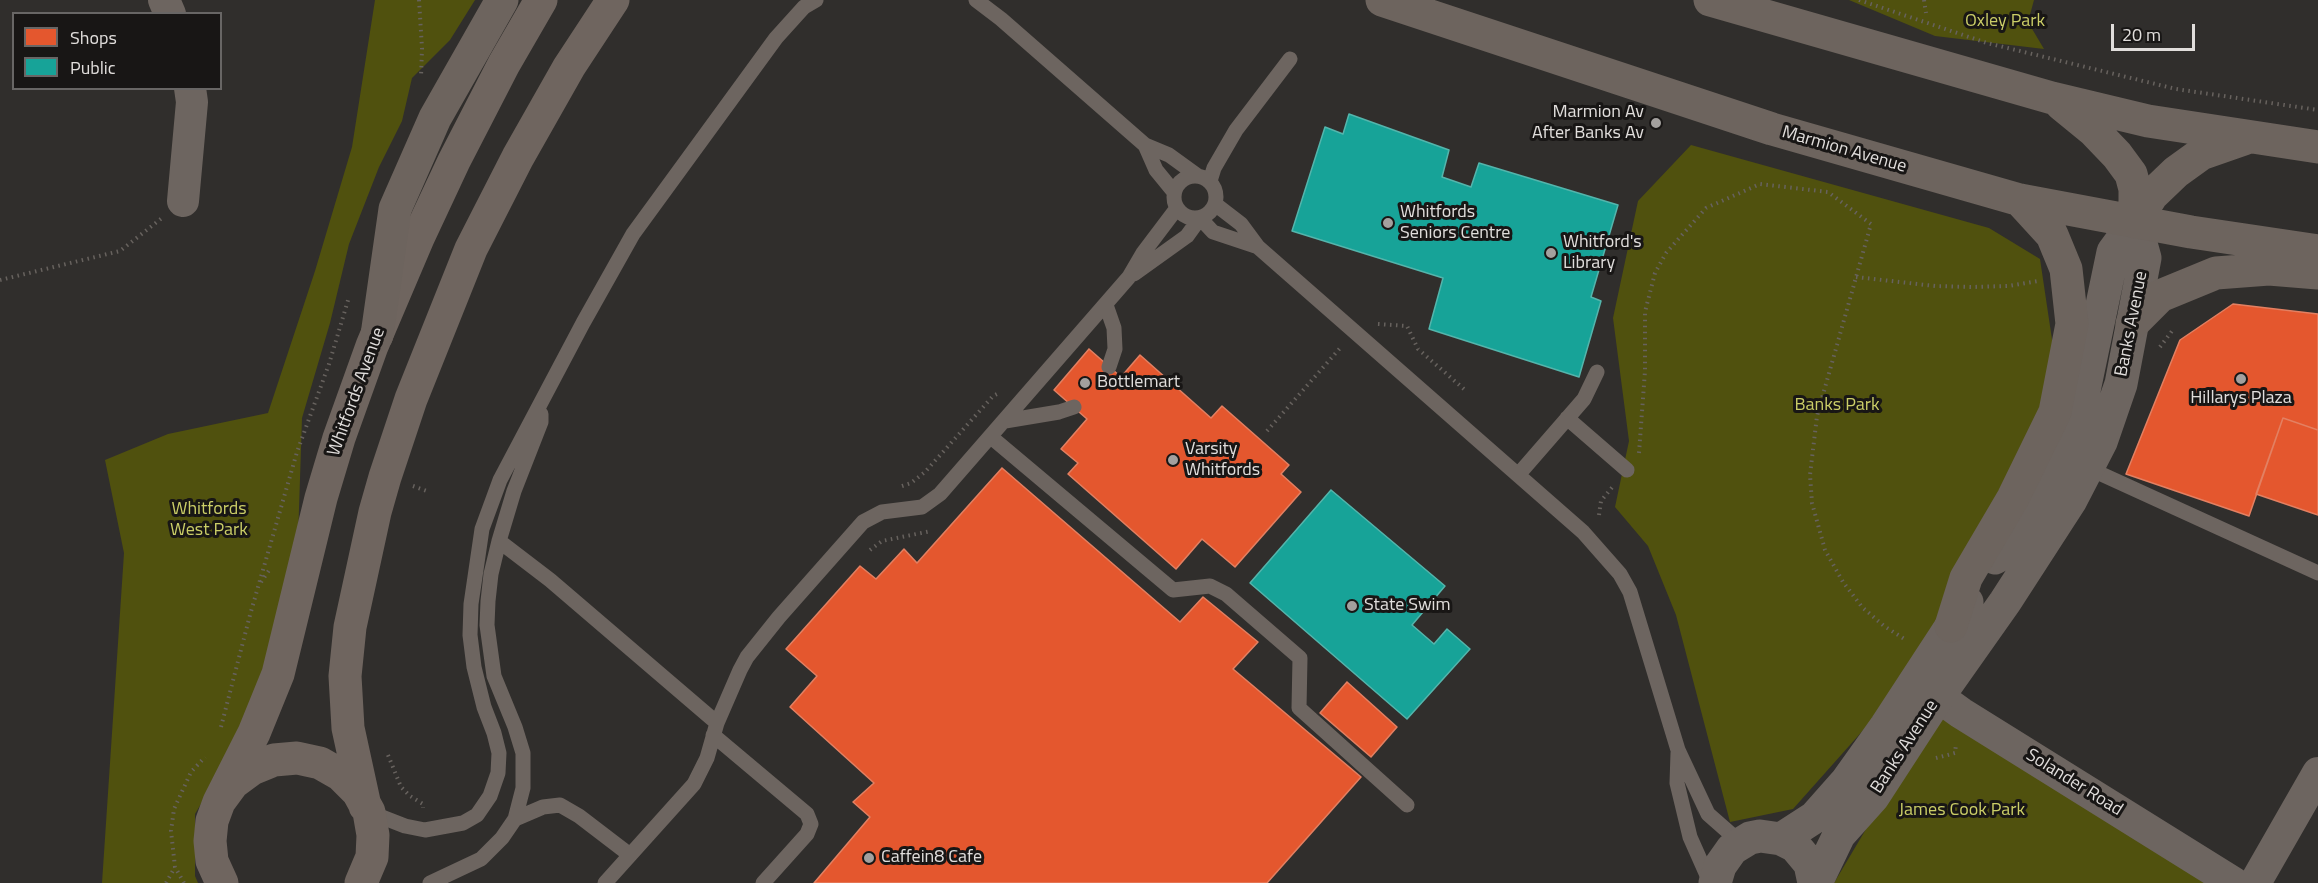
<!DOCTYPE html>
<html>
<head>
<meta charset="utf-8">
<style>
  body { margin:0 }
  #map { position:relative; width:2318px; height:883px; overflow:hidden; background:#302e2c; font-family:"Titillium Web",sans-serif }
  canvas { display:block }
  .legend { position:absolute; left:12px; top:12px; width:210px; height:78px; box-sizing:border-box; background:#181615; border:2px solid #686665; margin:0; padding:8px 10px; list-style:none; font-size:18px; color:#e1dedc }
  .legend li { display:flex; align-items:center; gap:12px; height:30px }
  .legend b { width:30px; border:2px solid #686665 }
  .scale { position:absolute; left:2111px; top:24px; width:84px; height:27px; box-sizing:border-box; border:3px solid #e1dedc; border-top:0; padding-left:8px; font-size:18px; line-height:21px; white-space:nowrap; color:#e1dedc; -webkit-text-stroke:4px #181615; paint-order:stroke }
</style>
</head>
<body>
<div id="map">
<canvas width="2318" height="883"></canvas>
<ul class="legend">
<li><b style="height:16px;background:#e4572e"></b>Shops</li>
<li><b style="height:16px;background:#17a398"></b>Public</li>
</ul>
<div class="scale">20 m</div>
</div>
<script>
const g = document.querySelector('canvas').getContext('2d');
g.lineJoin = 'round';
function fillPath(path, color) { g.fillStyle = color; g.fill(path, 'evenodd'); }
const shape = rows => new Path2D(rows.map(r => 'M' + r).join(''));
function stroke(path, color, width, dash) { g.strokeStyle = color; g.lineWidth = width; g.lineCap = dash ? 'butt' : 'round'; g.setLineDash(dash || []); g.stroke(path); }
function label(font, color, halo, rows, align = 'center') {
  g.font = font + ' "Titillium Web",sans-serif'; g.lineWidth = 6; g.setLineDash([]); g.textBaseline = 'middle'; g.strokeStyle = halo; g.fillStyle = color; for (const [text, x, y, turn = 0] of rows) {
    g.save(); g.translate(x, y); g.rotate((+turn || 0) * Math.PI / 180); g.textAlign = isNaN(turn) ? turn : align; if (halo) g.strokeText(text, 0, 0); g.fillText(text, 0, 0); g.restore();
  }
}
fillPath(shape([
  [375,0,475,0,450,40,412,78,402,121,379,167,349,244,330,323,302,418,296,600,259,705,195,814,195,876,198,883,102,883,124,553,105,460,168,434,268,413,315,271,352,147],
  [1849,0,2034,0,2028,22,2044,49,1935,36],
  [1691,145,1989,228,2040,259,2067,440,1914,673,1793,809,1730,822,1676,615,1648,546,1615,507,1629,441,1613,318,1638,201],
  [1938,708,2209,883,1834,883]
]), '#50510e');
const shops = shape([
  [2233,304,2318,314,2318,430,2283,418,2249,516,2126,474,2180,340,2233,304],
  [1089,349,1121,377,1140,355,1211,418,1222,406,1289,465,1281,474,1301,492,1235,567,1202,539,1176,569,1068,474,1078,463,1061,449,1087,419,1054,390,1089,349],
  [2283,418,2318,430,2318,515,2256,494,2283,418],
  [1002,468,1180,622,1203,597,1258,642,1233,669,1361,777,1267,883,814,883,870,817,853,802,874,783,790,707,817,676,786,649,860,566,876,579,904,549,917,563,1002,468],
  [1347,682,1397,727,1371,757,1320,713,1347,682]
]);
fillPath(shops, '#e4572e');
stroke(shops, '#e38062', 1.5);
const public = shape([
  [1349,114,1449,150,1442,177,1471,187,1479,163,1618,205,1591,297,1601,301,1579,377,1429,329,1443,278,1292,231,1325,127,1343,134,1349,114],
  [1331,490,1445,586,1412,625,1434,644,1447,629,1470,649,1407,719,1250,583,1331,490]
]);
fillPath(public, '#17a398');
stroke(public, '#54b5ac', 1.5);
stroke(shape([
  [419,0,422,48,421,77],
  [1859,0,1987,43,2176,89,2318,110],
  [1924,0,1926,13],
  [1856,277,1935,286,1971,287,2009,286,2038,281],
  [0,280,120,251,162,218],
  [1378,324,1407,326,1418,349,1465,390],
  [2160,347,2172,331],
  [1267,431,1342,346],
  [1639,453,1645,371,1645,312,1655,273,1666,253,1706,208,1760,184,1828,192,1871,224,1817,416,1810,475,1812,503,1825,550,1843,582,1862,607,1884,626,1906,640],
  [413,486,427,491],
  [902,486,911,483,925,472,993,396,997,394],
  [1599,515,1601,501,1614,485],
  [870,550,882,541,931,531],
  [261,582,270,569],
  [221,727,250,615,297,452,329,364,349,297],
  [388,755,401,787,410,796,423,804,423,808],
  [1936,758,1955,753,1956,744],
  [166,883,175,867],
  [184,883,175,867,171,831,174,809,191,772,205,757]
]), '#67625e', 4, [1.5, 4.5]);
stroke(shape([
  [976,0,1001,19,1145,145,1169,155,1198,176],
  [1145,145,1156,170,1174,192],
  '1174 197a21 21 0 1 1 42 0a21 21 0 1 1-42 0Z',
  [1210,181,1214,168,1236,130,1290,59],
  [1215,204,1241,224,1258,247,1583,532,1620,574,1630,592,1678,750,1708,814,1741,843],
  [1134,274,1187,236,1200,218,1213,232,1258,247],
  [1106,305,1114,328,1115,349,1109,367],
  [1567,418,1627,470],
  [1005,421,1059,412,1074,407],
  [991,437,1173,590,1210,586,1226,594,1300,658,1299,708,1407,805],
  [2088,468,2318,573],
  [1518,475,1584,399,1597,372],
  [499,541,550,580,717,723],
  [713,735,807,814,811,824,807,834,763,883],
  [1678,753,1677,783,1690,837,1710,882],
  [369,812,405,826,425,830,463,823,477,815,490,796,498,773,499,753,494,733,484,707,474,667,470,635,471,604,482,529,500,480,583,323,633,234,776,38,804,7,816,0],
  [515,819,543,807,560,805,579,816,630,855],
  [430,883,481,859,502,838,515,819,523,788,523,753,515,727,494,676,487,625,488,601,491,574,499,541,514,491,541,422,541,414],
  [605,883,694,784,707,758,717,723,740,670,747,657,779,617,863,522,882,512,922,507,940,494,1129,277,1143,253,1177,208]
]), '#6d6560', 15);
stroke(shape([
  [164,0,170,14],
  [183,201,192,102,190,88],
  [1918,682,1961,713,2234,883],
  [2255,883,2318,773]
]), '#6d6560', 32);
stroke(shape([
  [1995,558,2061,456,2080,410,2113,252,2135,222],
  [1781,839,1815,817,1846,782,1886,726,1967,602],
  [1715,883,1720,866,1732,849,1750,838,1760,836,1781,839,1795,846,1810,864,1814,883],
  [1816,883,1839,835,1873,797,1938,697,2005,602,2071,500,2101,442,2121,384,2145,258,2135,222]
]), '#6d6560', 33);
stroke(shape([
  [219,802,254,733,278,674,321,498,339,438,372,346,418,238,454,161,504,64,541,0],
  [365,806,348,728,345,676,350,627,375,512,385,477,411,399,471,249,518,157,569,67,613,0],
  [222,883,212,861,210,841,212,821,219,802,233,783,252,769,274,760,297,758,320,763,341,775,358,792,369,812,373,835,372,857,361,883]
]), '#6f655f', 33);
stroke(shape([
  [1382,0,1772,129,2020,200,2191,232,2318,251],
  [1710,0,2052,98,2148,121,2318,147],
  [2061,104,2094,131,2117,155,2131,174,2135,189,2135,222],
  [2135,222,2152,195,2176,172,2201,154,2244,139],
  [2132,324,2160,296,2216,273,2269,269,2318,273],
  [377,335,395,209,435,118,502,0],
  [1951,626,1966,578,2013,498,2055,412,2072,324,2066,269,2052,235,2020,200]
]), '#6d645e', 33);
for (const [x, y, r, color] of [
  [1656,123,6,"#a3a09e"],
  [1388,223,6,"#a3a09e"],
  [1551,253,6,"#a3a09e"],
  [2241,379,6,"#a3a09e"],
  [1085,383,6,"#a3a09e"],
  [1173,460,6,"#a3a09e"],
  [1352,606,6,"#a3a09e"],
  [869,858,6,"#a3a09e"]
]) { const dot = new Path2D(); dot.arc(x, y, r, 0, 2 * Math.PI); g.fillStyle = color; g.fill(dot); stroke(dot, '#181615', 2); }
label('18px', '#cbce67', '#181615', [
  ["Oxley Park",2005,22],
  ["Banks Park",1837,406],
  ["Whitfords",209,510],
  ["West Park",209,531],
  ["James Cook Park",1962,811]
]);
label('18px', '#e1dedc', '#181615', [
  ["Marmion Av",1644,113,"right"],
  ["After Banks Av",1644,134,"right"],
  ["Whitfords",1400,213],
  ["Seniors Centre",1400,234],
  ["Whitford's",1563,243],
  ["Library",1563,264],
  ["Bottlemart",1097,383],
  ["Hillarys Plaza",2241,399,"center"],
  ["Varsity",1185,450],
  ["Whitfords",1185,471],
  ["State Swim",1364,606],
  ["Caffein8 Cafe",881,858]
], 'left');
label('18px', '#e1dedc', '#181615', [
  ["Marmion Avenue",1844,150,16],
  ["Banks Avenue",2132,324,-79],
  ["Whitfords Avenue",357,392,-70],
  ["Banks Avenue",1905,747,-57],
  ["Solander Road",2074,783,32]
]);
</script>
</body>
</html>
